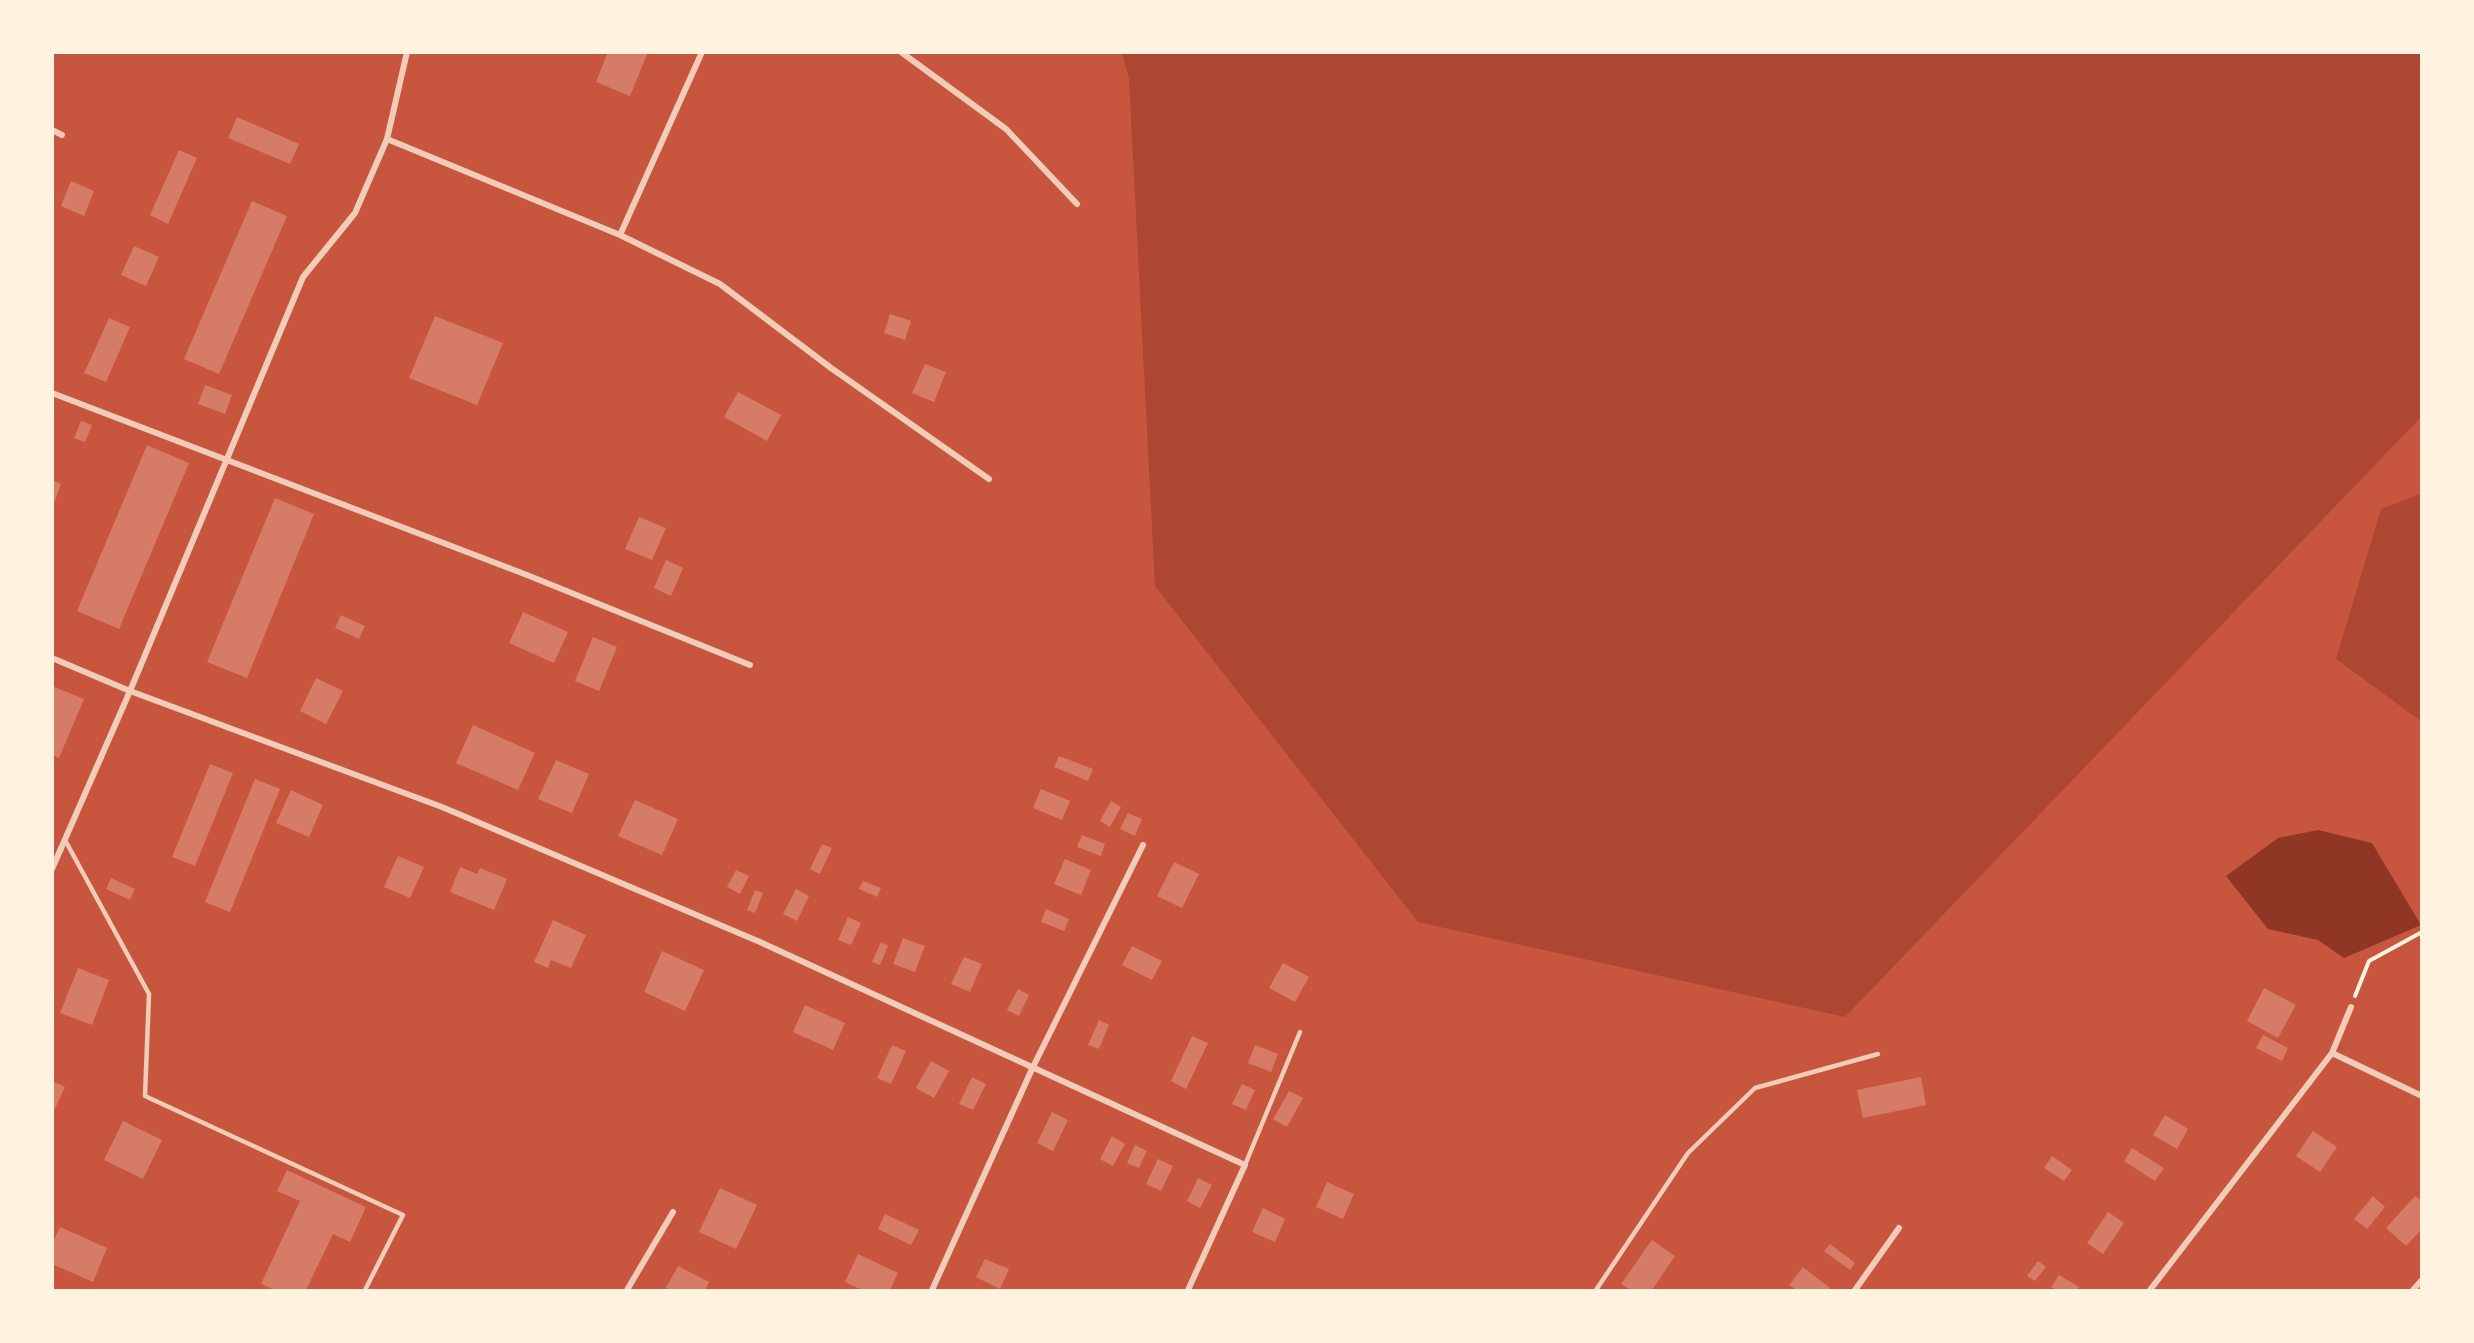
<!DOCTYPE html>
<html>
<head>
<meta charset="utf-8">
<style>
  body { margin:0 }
  #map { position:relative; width:2474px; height:1343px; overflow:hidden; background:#c8553d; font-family:Commissioner,sans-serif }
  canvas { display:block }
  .frame { position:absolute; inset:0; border:54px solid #fff3e0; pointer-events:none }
</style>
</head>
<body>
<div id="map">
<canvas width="2474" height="1343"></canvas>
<div class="frame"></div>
</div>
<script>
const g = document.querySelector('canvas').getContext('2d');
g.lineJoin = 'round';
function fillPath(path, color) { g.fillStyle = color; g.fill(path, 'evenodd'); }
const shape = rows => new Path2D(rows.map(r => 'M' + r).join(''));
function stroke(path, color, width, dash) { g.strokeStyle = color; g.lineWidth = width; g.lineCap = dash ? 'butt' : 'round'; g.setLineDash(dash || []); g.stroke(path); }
fillPath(shape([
  [1122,53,2421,53,2421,417,1845,1017,1418,922,1155,586,1129,79],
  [2421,494,2422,494,2421,721,2336,659,2381,509]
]), '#ae4732');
fillPath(shape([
  [2318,830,2372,843,2421,925,2344,958,2318,940,2268,929,2226,876,2278,838]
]), '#8f3625');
fillPath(shape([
  [608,52,648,52,630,96,596,82],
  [237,117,299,144,290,164,228,138],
  [179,150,197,158,168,224,150,215],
  [71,181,94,191,84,216,61,206],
  [252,201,287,216,219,374,184,359],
  [134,246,159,257,146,286,121,275],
  [890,314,911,321,905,340,884,333],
  [435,316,503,343,477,405,409,378],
  [109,318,130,327,106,382,84,373],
  [925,364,946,372,934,402,912,393],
  [205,385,232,395,225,414,198,404],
  [738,392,781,415,767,441,724,417],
  [81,421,92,425,85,442,74,438],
  [147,445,189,463,119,629,77,611],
  [52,480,61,484,53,506,52,506],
  [275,498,314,514,247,678,207,662],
  [639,517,666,528,652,560,625,549],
  [666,560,683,568,671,596,654,588],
  [523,612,568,632,554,663,509,643],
  [341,615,365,626,359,639,335,628],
  [593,637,617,647,599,691,575,681],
  [316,678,343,691,326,724,300,711],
  [52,686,84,699,59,758,52,755],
  [473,725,535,753,518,790,456,763],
  [1059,756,1093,769,1088,781,1054,767],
  [556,760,589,774,572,813,538,799],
  [210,764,233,773,195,866,172,857],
  [255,779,280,789,230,912,205,902],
  [1041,789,1070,801,1062,820,1033,808],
  [291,790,323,805,309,837,276,823],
  [635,800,678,819,662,855,618,836],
  [1111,801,1121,807,1110,827,1100,821],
  [1128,813,1142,819,1135,836,1120,829],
  [1082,835,1105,844,1101,856,1077,847],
  [822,844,832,848,820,874,810,869],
  [398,856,424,867,410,898,384,887],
  [1065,859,1091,870,1081,895,1054,884],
  [1174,862,1199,874,1182,908,1157,896],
  [460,867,477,874,480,868,507,879,494,910,450,892],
  [736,870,749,876,740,894,727,887],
  [111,878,135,889,130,900,106,889],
  [863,881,881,888,877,897,859,889],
  [796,889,809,896,797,921,783,914],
  [755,890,763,893,755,913,747,910],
  [1046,909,1069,919,1064,931,1041,922],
  [848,917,861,923,851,945,838,940],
  [553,920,586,935,571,968,551,960,548,968,534,962],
  [903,938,925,946,915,972,893,964],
  [881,942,888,946,880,965,872,962],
  [1132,946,1162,961,1152,980,1122,965],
  [662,951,704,970,685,1011,644,992],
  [964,957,982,964,970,992,951,984],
  [1283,963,1309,977,1295,1002,1269,988],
  [78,968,109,980,92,1025,60,1013],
  [2264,988,2296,1005,2278,1038,2247,1021],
  [1018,989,1029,995,1019,1016,1007,1010],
  [805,1005,845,1023,833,1050,793,1032],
  [1099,1020,1109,1025,1099,1049,1088,1045],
  [2263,1035,2288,1048,2282,1061,2256,1048],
  [1192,1036,1208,1043,1186,1089,1171,1081],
  [892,1045,906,1051,891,1084,877,1078],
  [1255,1045,1278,1054,1271,1072,1248,1063],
  [931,1061,949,1071,934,1098,916,1088],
  [972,1077,986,1084,973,1110,959,1104],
  [1921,1077,1926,1105,1863,1118,1857,1090],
  [52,1081,65,1087,52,1115],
  [1242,1084,1255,1090,1246,1110,1232,1104],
  [1289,1091,1303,1098,1287,1127,1273,1119],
  [1052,1112,1068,1120,1053,1151,1037,1143],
  [2165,1115,2188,1129,2177,1149,2153,1135],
  [123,1121,162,1140,143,1179,104,1160],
  [2313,1131,2337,1147,2320,1172,2296,1156],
  [1112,1136,1125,1144,1113,1166,1100,1159],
  [1135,1145,1147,1151,1139,1168,1127,1163],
  [2132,1148,2164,1168,2155,1181,2124,1161],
  [2052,1156,2072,1170,2064,1181,2044,1168],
  [1158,1159,1173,1166,1161,1191,1146,1184],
  [287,1170,366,1207,350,1242,333,1234,306,1290,275,1290,261,1284,300,1201,277,1191],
  [1198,1178,1212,1185,1200,1208,1187,1201],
  [1327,1182,1354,1194,1343,1219,1316,1207],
  [720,1188,757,1205,736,1249,699,1232],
  [2373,1196,2385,1207,2367,1229,2354,1219],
  [2415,1196,2422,1201,2422,1229,2406,1246,2386,1228],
  [1263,1208,1285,1219,1275,1242,1252,1232],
  [2108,1212,2124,1223,2103,1254,2087,1243],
  [885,1214,919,1230,911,1245,878,1229],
  [60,1227,107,1248,93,1282,52,1264,52,1244],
  [1652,1240,1675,1256,1652,1290,1631,1290,1621,1284],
  [1830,1244,1855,1263,1850,1270,1824,1251],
  [858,1254,898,1273,890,1290,862,1290,845,1282],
  [985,1259,1009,1269,1000,1289,976,1277],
  [2038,1261,2046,1267,2035,1281,2027,1276],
  [678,1266,709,1282,705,1290,670,1290,666,1288],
  [1803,1267,1830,1288,1828,1290,1797,1290,1789,1285],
  [2059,1275,2079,1287,2077,1290,2057,1290,2051,1287]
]), '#d67c66');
stroke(shape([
  [2355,996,2369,961,2422,932]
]), '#fff3e0', 4);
stroke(shape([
  [65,840,149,994,145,1096,403,1215,365,1290],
  [1245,1165,1300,1032],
  [1596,1290,1688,1153,1755,1088,1878,1054]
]), '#f1ccb7', 4.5);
stroke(shape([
  [901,52,1006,129,1077,204],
  [52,130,62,135],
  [387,139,620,235,720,284,831,368,989,479],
  [620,235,702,52],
  [52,393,527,575,750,665],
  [52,658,130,691,442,807,760,942,1245,1165,1188,1290],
  [52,869,130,691,303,277,355,213,387,139,407,52],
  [2332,1053,2422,1096],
  [627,1290,673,1212],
  [932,1290,1032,1069,1143,845],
  [1855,1290,1899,1228],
  [2150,1290,2332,1053,2351,1007],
  [2413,1290,2422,1280]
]), '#f1ccb7', 6);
</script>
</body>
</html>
